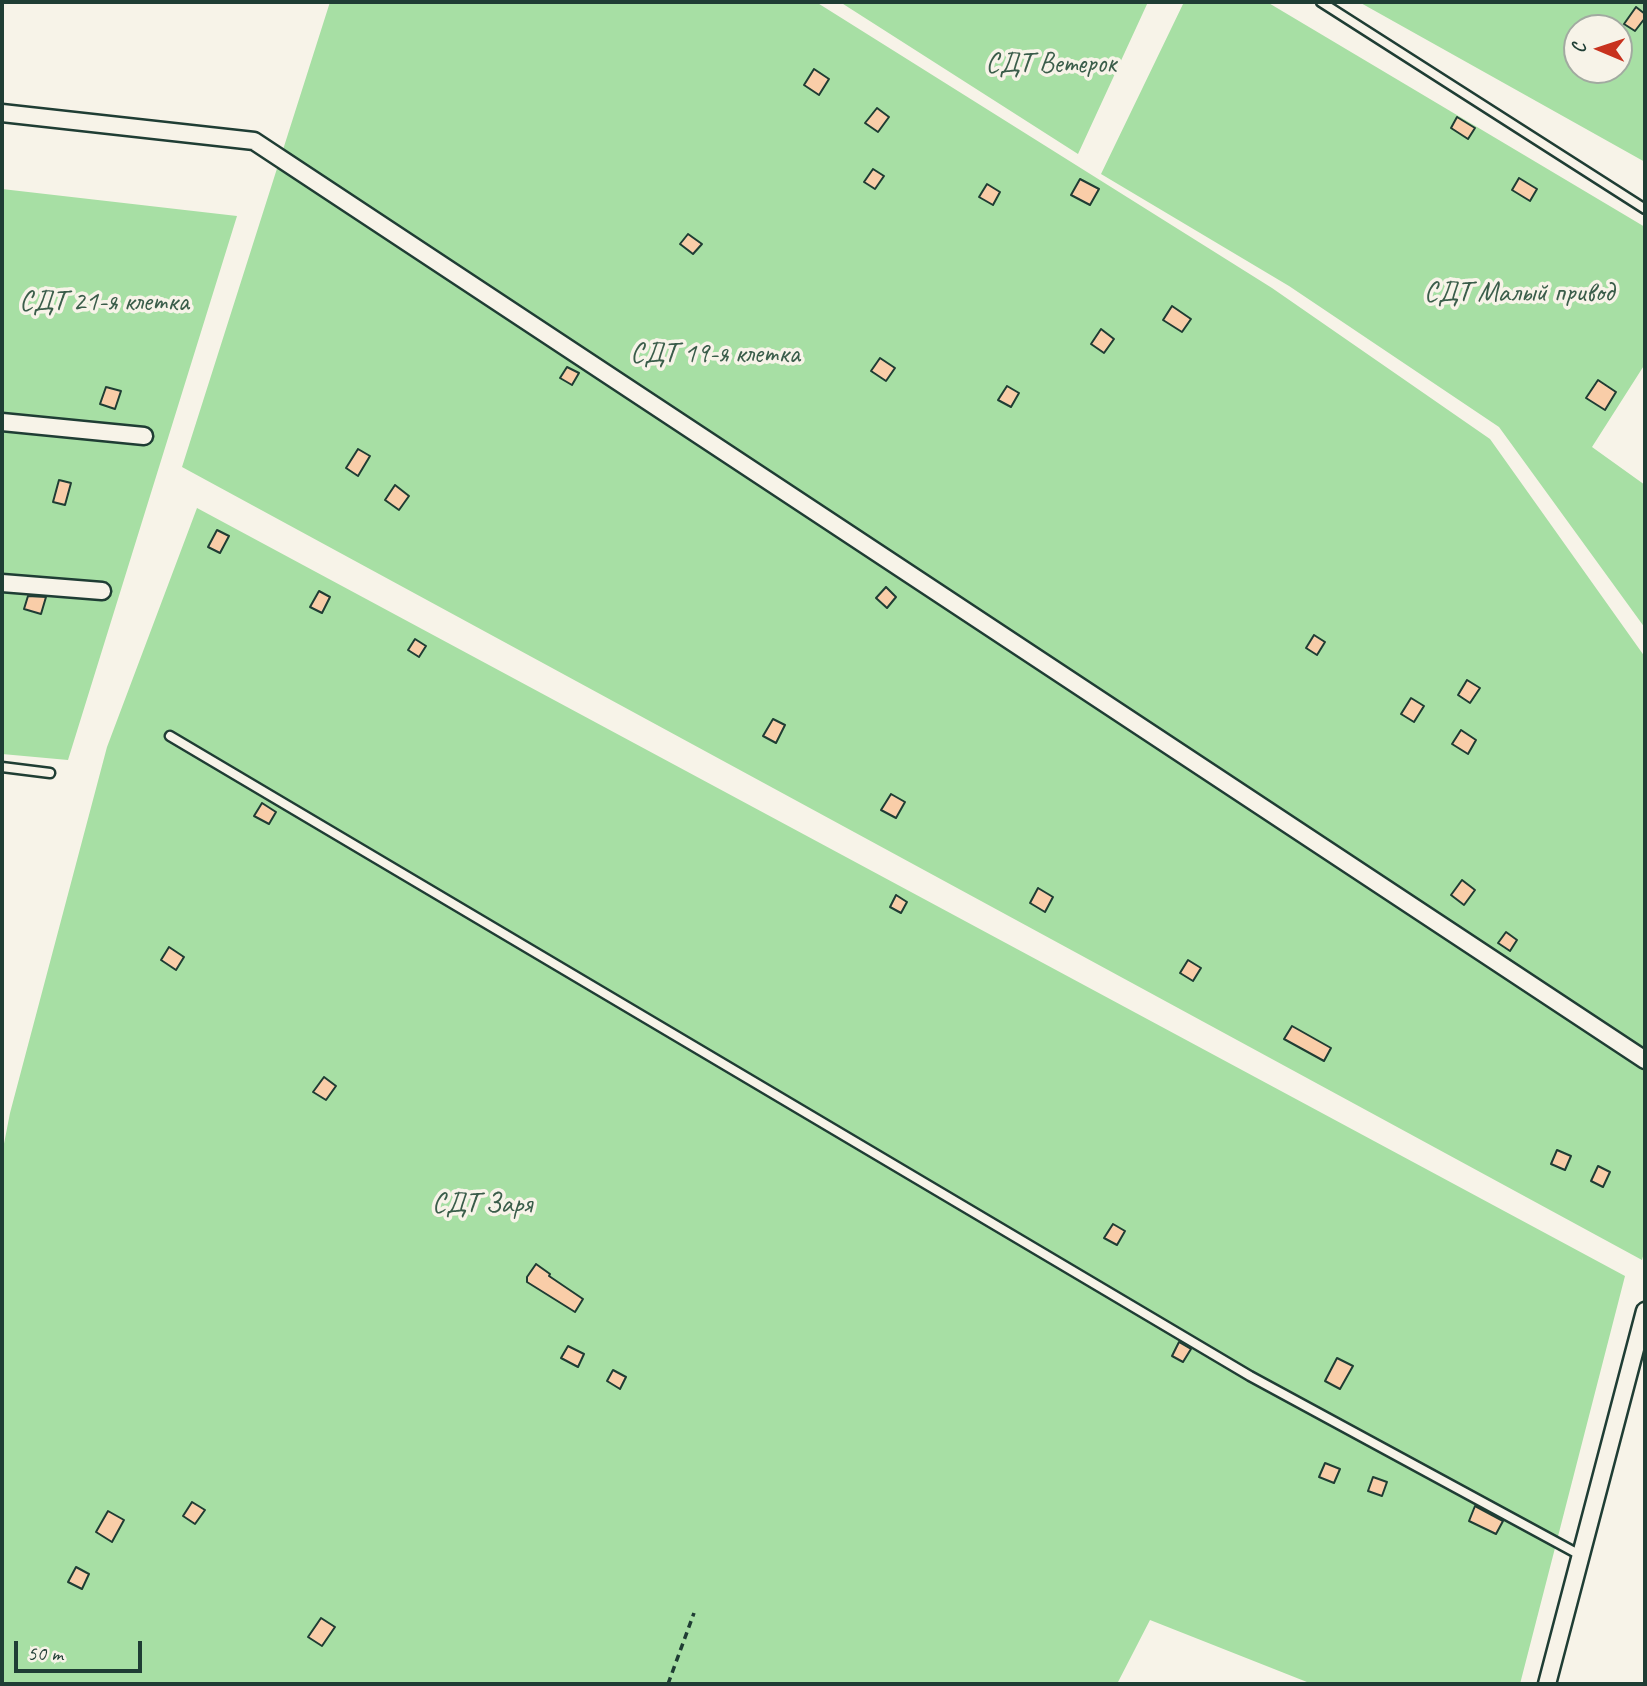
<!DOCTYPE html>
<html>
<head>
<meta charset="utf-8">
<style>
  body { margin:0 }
  #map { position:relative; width:1647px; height:1686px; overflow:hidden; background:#f7f3e8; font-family:Caveat,sans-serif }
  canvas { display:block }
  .frame { position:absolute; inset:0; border:4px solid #1f3d34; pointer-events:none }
  .north { position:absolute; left:1563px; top:14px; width:70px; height:70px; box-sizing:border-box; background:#f7f3e8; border:2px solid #a1aaa0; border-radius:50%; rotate:272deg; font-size:19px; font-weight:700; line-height:28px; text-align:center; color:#1f3d34 }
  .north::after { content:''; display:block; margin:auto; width:24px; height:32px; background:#c8321e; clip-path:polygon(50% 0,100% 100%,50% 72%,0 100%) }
  .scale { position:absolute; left:14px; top:1641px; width:128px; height:32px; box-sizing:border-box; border:4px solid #1f3d34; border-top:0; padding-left:9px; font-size:21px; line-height:24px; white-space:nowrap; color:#1f3d34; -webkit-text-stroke:5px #f7f3e8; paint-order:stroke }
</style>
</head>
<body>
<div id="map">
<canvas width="1647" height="1686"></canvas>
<div class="frame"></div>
<div class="north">С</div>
<div class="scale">50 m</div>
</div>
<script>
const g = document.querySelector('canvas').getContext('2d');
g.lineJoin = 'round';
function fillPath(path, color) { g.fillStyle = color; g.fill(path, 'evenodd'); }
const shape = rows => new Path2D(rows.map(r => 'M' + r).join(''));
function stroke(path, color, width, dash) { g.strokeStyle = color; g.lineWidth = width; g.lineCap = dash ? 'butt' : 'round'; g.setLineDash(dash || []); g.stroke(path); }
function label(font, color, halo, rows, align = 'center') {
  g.font = font + ' Caveat,sans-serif'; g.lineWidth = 7; g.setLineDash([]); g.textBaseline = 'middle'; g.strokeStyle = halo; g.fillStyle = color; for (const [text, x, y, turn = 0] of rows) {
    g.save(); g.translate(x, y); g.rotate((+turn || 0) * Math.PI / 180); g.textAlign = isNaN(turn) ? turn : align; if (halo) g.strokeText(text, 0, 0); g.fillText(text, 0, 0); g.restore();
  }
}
fillPath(shape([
  [330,2,816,2,1272,288,1490,439,1645,657,1645,1249,1642,1260,182,467],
  [840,2,1148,2,1078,154],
  [1184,2,1267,2,1645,227,1645,364,1592,447,1645,485,1645,628,1499,427,1289,286,1101,174],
  [1359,2,1645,2,1645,162],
  [1577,28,1619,28,1619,70,1577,70],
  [2,189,237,216,68,760,2,754],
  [197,508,1625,1276,1520,1684,1312,1684,1150,1620,1117,1684,2,1684,2,1154,10,1113,107,747]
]), '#a7dfa4');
const building = shape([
  [1636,7,1645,14,1645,18,1635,31,1624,24,1636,7],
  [814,69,829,79,819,95,804,85,814,69],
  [877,108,889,117,878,132,865,123,877,108],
  [1457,117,1475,128,1468,139,1451,128,1457,117],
  [873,169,884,176,875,189,864,182,873,169],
  [1519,178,1537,189,1530,201,1512,190,1519,178],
  [1080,179,1099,189,1090,205,1071,195,1080,179],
  [987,184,1000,192,993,205,979,197,987,184],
  [688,234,702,244,693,254,680,244,688,234],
  [1172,306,1191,319,1182,332,1163,320,1172,306],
  [1101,329,1114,339,1104,353,1091,344,1101,329],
  [880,358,895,368,886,381,871,371,880,358],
  [567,367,579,373,572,385,560,378,567,367],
  [1598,380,1616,392,1605,410,1586,398,1598,380],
  [1007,386,1019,393,1011,407,998,400,1007,386],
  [106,387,121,391,115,409,100,404,106,387],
  [358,449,370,456,358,476,346,468,358,449],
  [59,480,71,483,65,505,53,502,59,480],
  [395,485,409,496,399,510,385,500,395,485],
  [217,530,229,536,220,553,208,547,217,530],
  [886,587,896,597,887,608,876,598,886,587],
  [319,591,330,597,322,613,310,607,319,591],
  [28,596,46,597,41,614,24,609,28,596],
  [1314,635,1325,642,1317,655,1306,648,1314,635],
  [415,639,426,646,419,657,408,650,415,639],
  [1467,680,1480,688,1470,703,1458,695,1467,680],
  [1411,698,1424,706,1414,722,1401,714,1411,698],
  [773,719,785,725,776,743,763,736,773,719],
  [1461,730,1476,740,1468,754,1452,744,1461,730],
  [891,794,905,802,896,818,881,810,891,794],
  [262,803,276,812,269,824,254,816,262,803],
  [1462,880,1475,890,1464,905,1451,895,1462,880],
  [1038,888,1053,897,1045,912,1030,903,1038,888],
  [896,895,907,902,901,913,890,907,896,895],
  [1506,932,1517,940,1510,951,1498,943,1506,932],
  [169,947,184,957,176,970,161,960,169,947],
  [1188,960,1201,968,1193,981,1180,973,1188,960],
  [1292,1026,1331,1048,1324,1061,1284,1039,1292,1026],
  [324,1077,336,1086,326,1100,313,1092,324,1077],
  [1557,1150,1571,1156,1565,1170,1551,1164,1557,1150],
  [1598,1166,1610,1172,1603,1187,1591,1181,1598,1166],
  [1113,1224,1125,1231,1117,1245,1104,1238,1113,1224],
  [536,1264,550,1274,549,1276,583,1299,575,1312,527,1282,527,1277,536,1264],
  [1179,1342,1191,1349,1183,1362,1172,1356,1179,1342],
  [568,1346,584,1354,578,1367,561,1358,568,1346],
  [1337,1358,1353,1366,1340,1389,1325,1381,1337,1358],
  [613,1370,626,1377,620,1389,607,1381,613,1370],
  [1325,1463,1340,1469,1334,1483,1319,1477,1325,1463],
  [1373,1477,1387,1482,1382,1496,1368,1491,1373,1477],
  [192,1502,205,1510,195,1524,183,1516,192,1502],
  [1475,1506,1503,1521,1496,1534,1469,1521,1475,1506],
  [108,1511,124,1520,112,1542,96,1532,108,1511],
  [76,1567,89,1574,82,1589,68,1582,76,1567],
  [321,1618,335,1627,322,1646,308,1637,321,1618]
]);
fillPath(building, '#f9cda8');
stroke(building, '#1f3d34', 2);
const lane = shape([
  [1321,2,1645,209],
  [170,736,1250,1376,1580,1555],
  [2,767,50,773]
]);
const street = shape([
  [2,113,254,141,1645,1060],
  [2,422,144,436],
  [2,583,102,591],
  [1547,1684,1645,1311]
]);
stroke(lane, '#1f3d34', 13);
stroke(street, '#1f3d34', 21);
stroke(shape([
  [668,1684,694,1613]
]), '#1f3d34', 3.5, [7, 5]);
stroke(lane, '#f7f3e8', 8);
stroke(street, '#f7f3e8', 16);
label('28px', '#3a5d4a', '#f7f3e8', [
  ["СДТ Ветерок",1051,65],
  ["СДТ Малый привод",1519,294],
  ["СДТ 21-я клетка",104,303],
  ["СДТ 19-я клетка",715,355],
  ["СДТ Заря",482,1205]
]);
</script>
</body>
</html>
